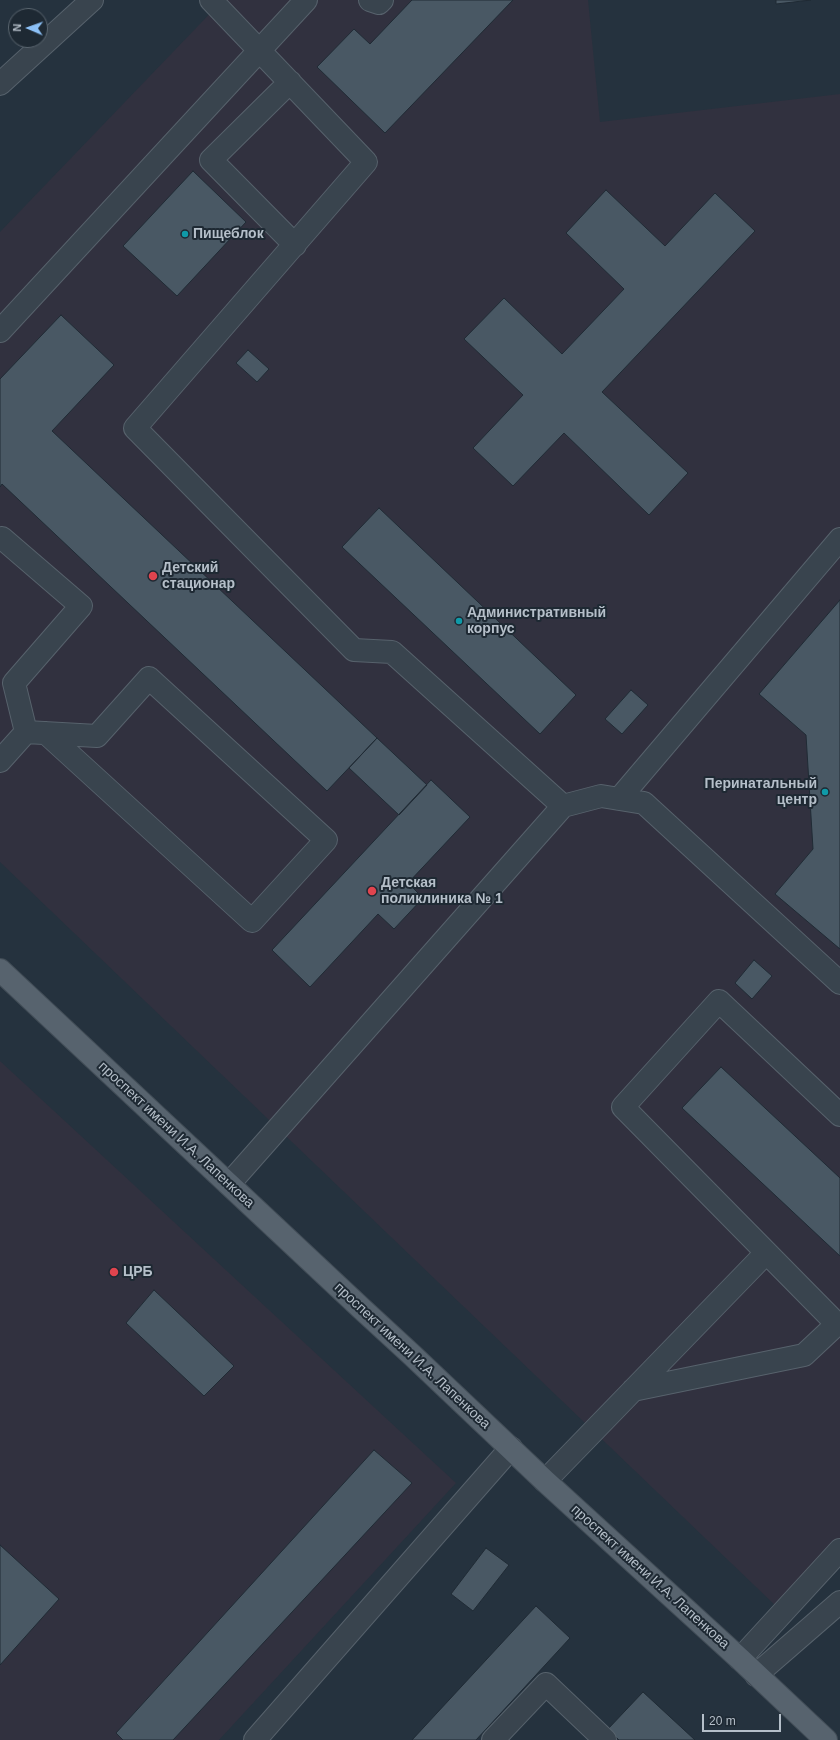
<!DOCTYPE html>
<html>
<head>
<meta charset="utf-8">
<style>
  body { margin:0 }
  #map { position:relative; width:840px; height:1740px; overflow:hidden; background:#25323e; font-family:Arial,sans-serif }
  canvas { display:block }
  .north { position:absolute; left:8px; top:8px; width:40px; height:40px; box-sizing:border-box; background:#1e2933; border:1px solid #5a656f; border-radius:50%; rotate:272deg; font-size:11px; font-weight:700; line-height:16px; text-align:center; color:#b5bfc9 }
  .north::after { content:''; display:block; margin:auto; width:14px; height:18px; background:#8cc1f7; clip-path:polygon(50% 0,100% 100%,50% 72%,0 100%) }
  .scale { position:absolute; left:702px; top:1714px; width:79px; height:18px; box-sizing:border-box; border:2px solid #b5bfc9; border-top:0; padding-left:5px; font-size:12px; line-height:14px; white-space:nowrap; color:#b5bfc9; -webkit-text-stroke:3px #1e2933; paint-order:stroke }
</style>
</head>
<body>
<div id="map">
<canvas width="840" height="1740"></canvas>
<div class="north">N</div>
<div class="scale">20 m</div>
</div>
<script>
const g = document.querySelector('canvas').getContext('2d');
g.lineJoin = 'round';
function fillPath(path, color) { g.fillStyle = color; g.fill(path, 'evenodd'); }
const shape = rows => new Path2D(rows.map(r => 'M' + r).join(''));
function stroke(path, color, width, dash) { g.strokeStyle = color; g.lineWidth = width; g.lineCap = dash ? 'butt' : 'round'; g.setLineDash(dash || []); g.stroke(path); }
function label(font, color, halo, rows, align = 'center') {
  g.font = font + ' Arial,sans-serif'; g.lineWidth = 4; g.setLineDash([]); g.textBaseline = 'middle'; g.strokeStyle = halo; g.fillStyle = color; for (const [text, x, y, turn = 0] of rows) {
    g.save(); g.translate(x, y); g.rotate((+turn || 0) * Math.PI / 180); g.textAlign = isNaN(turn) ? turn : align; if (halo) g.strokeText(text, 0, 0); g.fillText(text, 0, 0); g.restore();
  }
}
fillPath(shape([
  [223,0,588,0,600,122,840,94,840,1548,779,1609,0,862,0,232],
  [0,1061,456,1483,219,1740,0,1740]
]), '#31313f');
const building = shape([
  [412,0,513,0,385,133,317,67,354,29,370,44,412,0],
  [776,0,811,0,776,4,776,0],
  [193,171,246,222,177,296,123,246,193,171],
  [606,190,665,246,715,193,755,231,602,392,688,473,649,515,564,433,513,486,473,448,523,395,464,339,504,298,562,354,624,289,566,233,606,190],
  [61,315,114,365,52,431,377,738,327,791,2,484,0,487,0,379,61,315],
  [248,350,269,369,257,382,236,363,248,350],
  [379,508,576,695,540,734,342,547,379,508],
  [840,600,840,949,775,894,813,849,806,735,759,694,840,600],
  [631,690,648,705,622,734,605,719,631,690],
  [377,738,427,785,399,815,349,768,377,738],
  [431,780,470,817,408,883,423,898,394,929,378,914,310,987,272,950,431,780],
  [754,960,772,976,752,999,735,983,754,960],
  [721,1067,840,1178,840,1256,682,1108,721,1067],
  [154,1290,234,1366,204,1396,126,1323,154,1290],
  [374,1450,412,1483,173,1740,123,1740,116,1733,374,1450],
  [0,1545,59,1599,0,1665,0,1545],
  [486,1548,509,1565,473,1611,451,1594,486,1548],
  [536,1606,570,1638,476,1740,412,1740,536,1606],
  [643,1692,695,1740,619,1740,608,1729,643,1692]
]);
fillPath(building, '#495864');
stroke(building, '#202b35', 1);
const minor = shape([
  [211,0,366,162,135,428,354,650,392,652,563,806,229,1184],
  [370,0,379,3,382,0],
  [290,82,211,160,295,245],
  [0,84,92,0],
  [0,331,306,0],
  [2,538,81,606,14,683,26,732,97,736,149,678,326,840,252,921,46,733],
  [0,761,26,732],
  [619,799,840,539],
  [563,806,601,796,644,803,840,983],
  [633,1390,804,1355,837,1324,623,1107,719,1001,840,1115],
  [545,1481,766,1253],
  [740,1659,840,1550],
  [756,1675,840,1602],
  [255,1740,511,1448],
  [493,1740,546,1684,605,1740]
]);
const major = shape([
  [0,970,362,1309,412,1355,545,1481,740,1659,826,1740]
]);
stroke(minor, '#57626c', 24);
stroke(major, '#424d57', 24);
stroke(minor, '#39444e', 22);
stroke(major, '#57636e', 22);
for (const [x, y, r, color] of [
  [185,234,4,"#0f9aa8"],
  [153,576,5,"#e0444e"],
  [459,621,4,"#0f9aa8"],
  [825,792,4,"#0f9aa8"],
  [372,891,5,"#e0444e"],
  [114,1272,5,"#e0444e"]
]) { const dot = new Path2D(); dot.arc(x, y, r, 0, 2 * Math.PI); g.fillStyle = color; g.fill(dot); stroke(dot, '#1e2933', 1.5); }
label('bold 14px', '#b5bfc9', '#1e2933', [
  ["Пищеблок",193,234],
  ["Детский",162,568],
  ["стационар",162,584],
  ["Административный",467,613],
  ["корпус",467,629],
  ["Перинатальный",817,784,"right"],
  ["центр",817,800,"right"],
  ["Детская",381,883],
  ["поликлиника № 1",381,899],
  ["ЦРБ",123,1272]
], 'left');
label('14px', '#b5bfc9', '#1e2933', [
  ["проспект имени И.А. Лапенкова",176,1135,43],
  ["проспект имени И.А. Лапенкова",412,1356,43],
  ["проспект имени И.А. Лапенкова",650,1577,42]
]);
</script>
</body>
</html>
